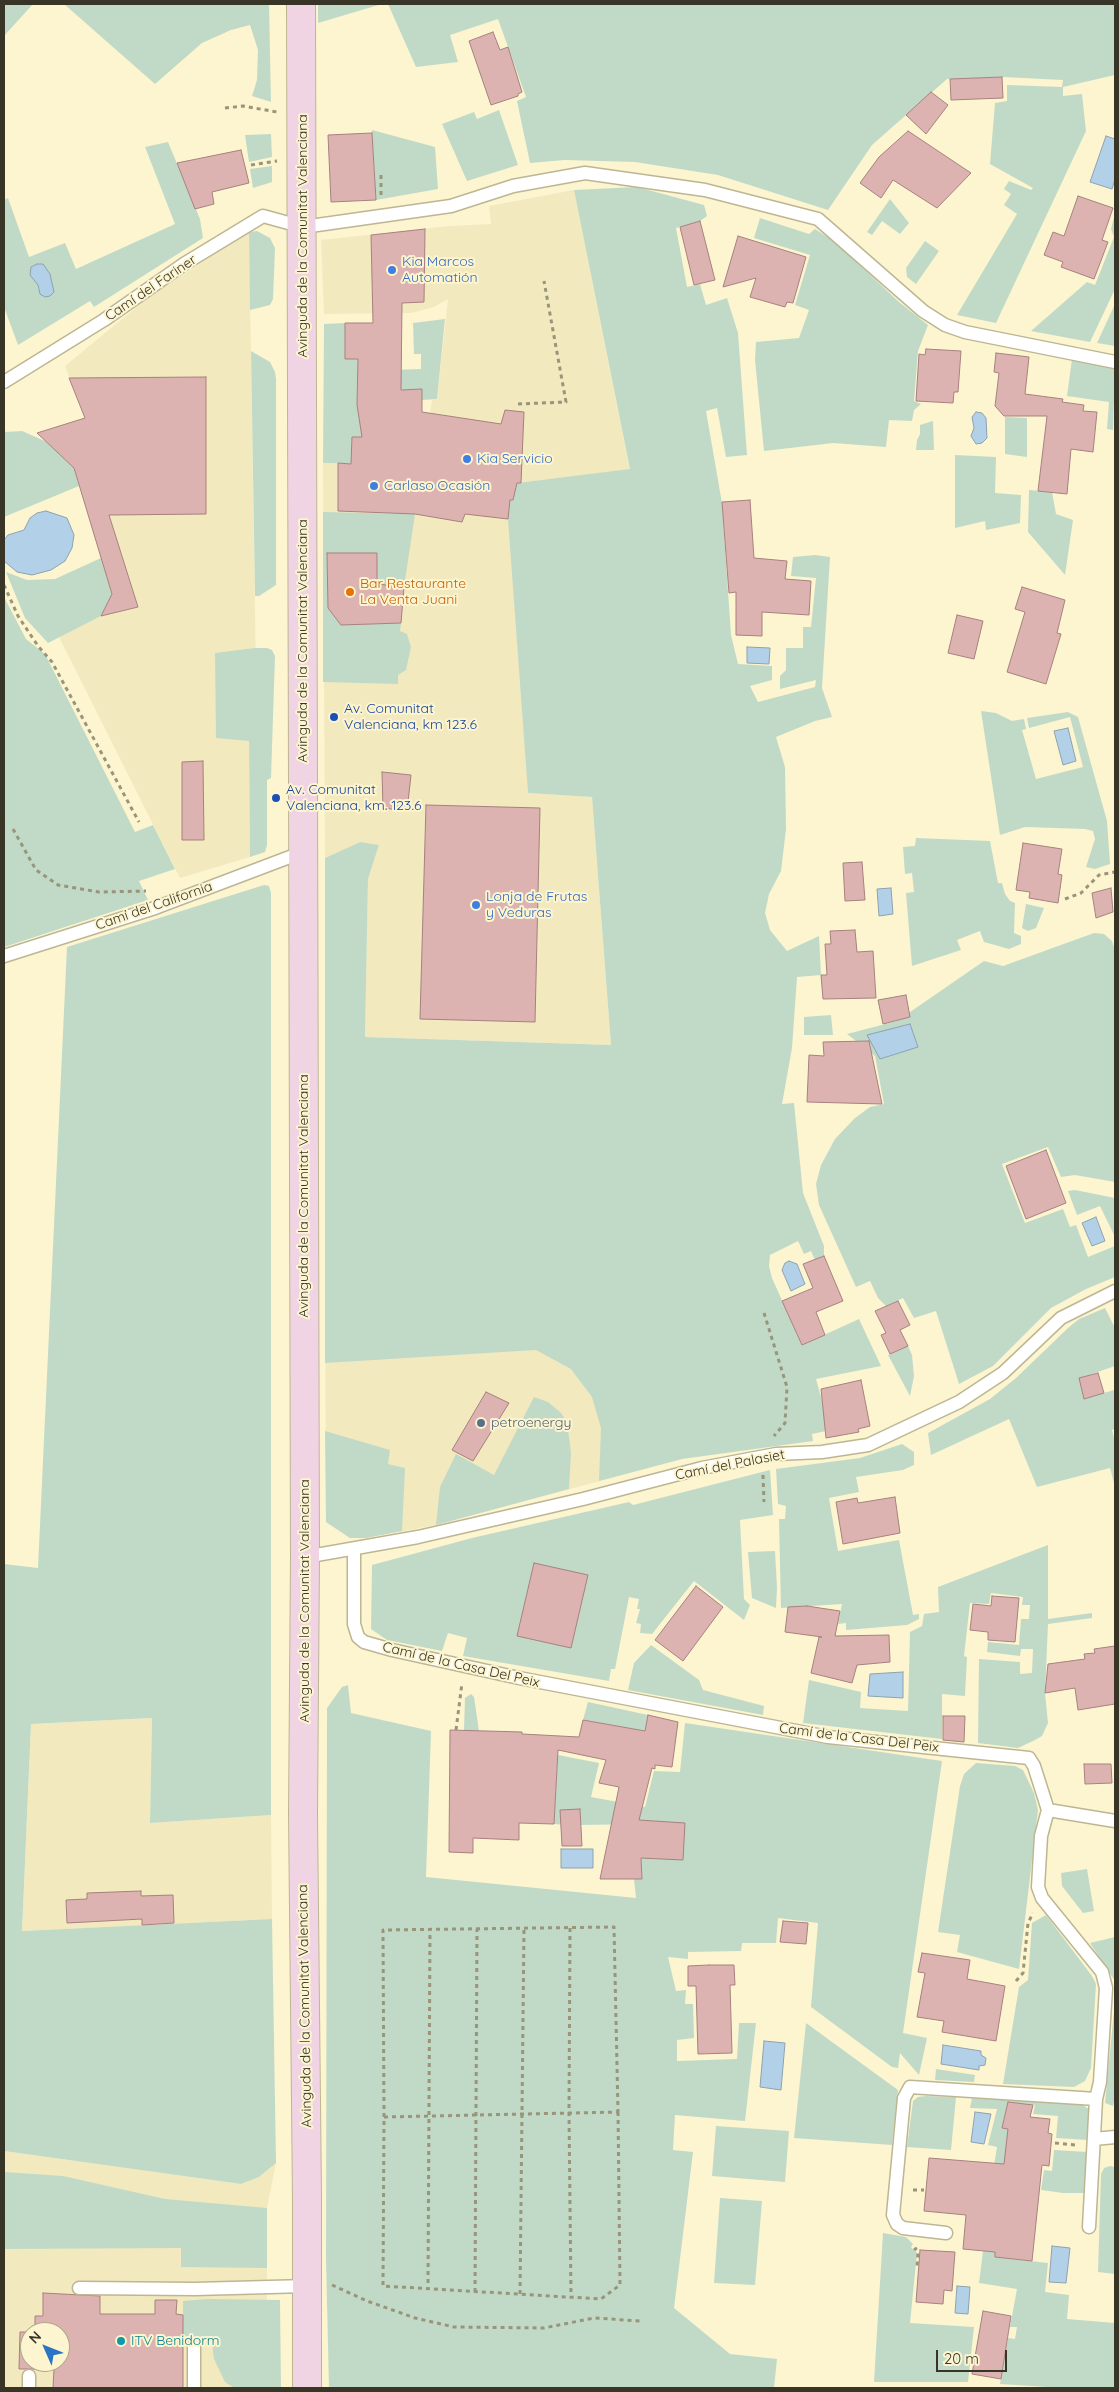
<!DOCTYPE html>
<html>
<head>
<meta charset="utf-8">
<style>
  body { margin:0 }
  #map { position:relative; width:1119px; height:2392px; overflow:hidden; background:#fcf5d0; font-family:Quicksand,sans-serif }
  canvas { display:block }
  .frame { position:absolute; inset:0; border:5px solid #383527; pointer-events:none }
  .north { position:absolute; left:20px; top:2322px; width:50px; height:50px; box-sizing:border-box; background:#fcf5d0; border:1px solid #aea88c; border-radius:50%; rotate:314deg; font-size:14px; font-weight:700; line-height:20px; text-align:center; color:#383527 }
  .north::after { content:''; display:block; margin:auto; width:18px; height:22px; background:#2b73c3; clip-path:polygon(50% 0,100% 100%,50% 72%,0 100%) }
  .scale { position:absolute; left:936px; top:2350px; width:71px; height:22px; box-sizing:border-box; border:2px solid #383527; border-top:0; padding-left:6px; font-size:15px; line-height:18px; white-space:nowrap; color:#383527; -webkit-text-stroke:4px #fcf5d0; paint-order:stroke }
</style>
</head>
<body>
<div id="map">
<canvas width="1119" height="2392"></canvas>
<div class="frame"></div>
<div class="north">N</div>
<div class="scale">20 m</div>
</div>
<script>
const g = document.querySelector('canvas').getContext('2d');
g.lineJoin = 'round';
function fillPath(path, color) { g.fillStyle = color; g.fill(path, 'evenodd'); }
const shape = rows => new Path2D(rows.map(r => 'M' + r).join(''));
function stroke(path, color, width, dash) { g.strokeStyle = color; g.lineWidth = width; g.lineCap = dash ? 'butt' : 'round'; g.setLineDash(dash || []); g.stroke(path); }
function label(font, color, halo, rows, align = 'center') {
  g.font = font + ' Quicksand,sans-serif'; g.lineWidth = 4; g.setLineDash([]); g.textBaseline = 'middle'; g.strokeStyle = halo; g.fillStyle = color; for (const [text, x, y, turn = 0] of rows) {
    g.save(); g.translate(x, y); g.rotate((+turn || 0) * Math.PI / 180); g.textAlign = isNaN(turn) ? turn : align; if (halo) g.strokeText(text, 0, 0); g.fillText(text, 0, 0); g.restore();
  }
}
fillPath(shape([
  [574,190,630,470,517,483,528,793,592,797,611,1045,365,1037,368,879,379,845,360,842,325,858,323,463,422,468,432,400,437,399,448,299,434,307,411,313,324,314,321,240,450,226,491,224,489,206],
  [249,232,257,741,249,741,250,857,180,878,59,637,101,616,138,607,109,515,83,413,65,366,150,296],
  [677,1236,682,1459,436,1525,366,1538,350,1538,326,1522,325,1265],
  [152,1718,150,1823,271,1815,272,1919,22,1931,31,1724],
  [4,2151,241,2184,259,2177,276,2163,267,2208,267,2388,4,2388],
  [30,2332,60,2332,60,2362,30,2362]
]), '#f2e9be');
fillPath(shape([
  [4,4,33,4,4,36],
  [64,4,269,4,271,102,252,96,257,80,258,50,250,25,231,30,202,43,155,84],
  [318,4,382,4,318,23],
  [388,4,1115,4,1115,75,1063,87,1063,96,1082,94,1086,131,996,323,957,315,1017,214,1004,205,1011,194,1004,189,1009,181,1031,190,1033,188,990,164,995,103,1007,101,1007,85,1062,87,1063,80,1002,77,947,79,872,145,828,210,718,175,635,162,565,160,530,163,517,101,526,97,498,19,450,35,458,62,416,67],
  [499,110,518,165,467,181,442,124,474,112,477,119],
  [372,130,435,147,438,189,376,200],
  [271,134,272,157,249,162,245,135],
  [168,142,200,219,203,238,94,307,90,301,18,345,4,307,4,200,8,198,29,257,65,243,76,269,175,224,145,147],
  [272,166,272,182,253,188,250,169],
  [637,187,704,205,707,216,700,221,676,228,687,287,700,284,706,305,727,298,738,333,747,455,726,457,717,408,706,411,722,503,731,635,738,664,772,666,772,680,750,686,758,702,815,687,816,680,780,689,780,676,786,670,786,648,803,648,803,627,811,627,816,578,791,576,793,557,815,555,830,557,822,688,832,717,815,721,776,737,785,767,786,829,781,871,769,894,765,913,770,930,787,951,819,936,821,975,797,977,792,1048,782,1104,794,1103,803,1193,824,1246,824,1256,815,1260,811,1251,804,1254,798,1241,770,1255,769,1266,772,1278,802,1345,859,1319,881,1366,816,1379,824,1408,826,1431,812,1434,813,1441,682,1459,599,1481,601,1428,592,1397,571,1369,536,1350,325,1363,325,858,360,842,379,845,368,879,365,1037,611,1045,592,797,528,793,508,519,510,500,517,483,630,469,574,190],
  [890,199,909,223,900,234,882,221,872,235,867,232],
  [1115,213,1115,289,1090,342,1031,331,1087,282,1095,285,1114,237,1111,229],
  [760,218,809,234,815,229,834,241,899,302,928,325,918,351,914,401,921,404,914,410,912,421,889,420,886,447,833,443,764,451,755,360,756,342,799,338,809,310,795,305,810,255,754,238],
  [257,231,270,238,275,248,273,299,270,305,250,310,249,232],
  [925,241,939,251,916,284,907,277,906,268],
  [1115,304,1115,346,1097,343],
  [445,319,437,399,422,400,422,389,391,390,391,370,421,369,421,354,414,354,413,323],
  [345,323,345,359,358,359,357,399,400,465,323,463,324,324],
  [251,351,270,362,275,372,276,379,276,585,259,596,255,596],
  [1072,359,1115,369,1113,430,1107,429,1109,402,1067,396],
  [1005,417,1027,418,1027,457,1005,454],
  [933,421,934,450,916,450,917,440,920,434,920,425],
  [22,431,47,442,74,468,79,486,4,517,4,432],
  [955,455,996,457,995,493,1021,495,1020,523,986,530,985,521,955,528],
  [1029,490,1052,492,1056,514,1073,520,1065,575,1028,532],
  [323,512,415,514,404,587,377,584,377,553,327,553,328,608,341,625,401,623,400,631,407,634,411,647,406,670,398,675,398,684,323,682],
  [101,558,112,594,101,616,48,643,25,618,6,572,27,580,55,579],
  [4,597,26,639,45,654,135,832,153,825,175,869,139,881,148,900,4,947],
  [255,648,267,648,272,650,275,656,271,778,267,780,267,845,265,852,250,857,249,741,216,738,215,653],
  [981,711,996,713,1012,721,1024,719,1026,729,1022,730,1036,779,1083,767,1070,717,1029,728,1027,718,1068,712,1078,717,1107,821,1110,864,1095,869,1086,867,1095,839,1093,831,1085,829,1025,827,1000,835],
  [916,838,990,841,998,883,1002,883,1005,894,1010,901,1015,903,1014,933,1021,936,1021,944,1009,949,984,942,980,931,957,940,961,950,912,966,906,893,914,892,912,873,905,874,903,847,915,846],
  [264,885,269,886,271,893,271,1815,150,1823,152,1718,31,1724,22,1931,272,1919,276,2163,259,2177,241,2184,4,2151,4,1564,38,1568,67,947],
  [1026,904,1044,908,1036,928,1028,931,1022,928],
  [1094,933,1104,934,1112,941,1115,950,1115,1182,1075,1175,1061,1177,1048,1147,1002,1164,1025,1223,1063,1209,1070,1227,1076,1225,1088,1257,1115,1246,1115,1277,1086,1289,1051,1308,993,1366,959,1384,936,1311,914,1318,903,1298,886,1306,878,1298,870,1281,856,1287,819,1205,816,1184,821,1165,835,1139,855,1118,870,1107,884,1104,875,1056,847,1034,897,1021,984,961,1003,966],
  [831,1015,833,1035,804,1035,804,1017],
  [1075,1190,1115,1198,1115,1237,1100,1206,1077,1215,1068,1191],
  [1105,1308,1115,1328,1115,1366,1080,1378,1084,1399,1114,1390,1115,1429,1112,1430,1115,1442,1115,1487,1110,1468,1037,1487,1009,1419,931,1455,928,1433,990,1399,1016,1378,1068,1328,1079,1319],
  [908,1346,912,1355,914,1376,910,1396,888,1355],
  [534,1397,548,1402,561,1413,567,1422,571,1453,569,1489,436,1525,440,1487,456,1454,494,1475],
  [325,1431,390,1450,388,1464,405,1468,402,1531,366,1538,350,1538,326,1522],
  [902,1444,914,1452,914,1465,903,1470,856,1477,859,1492,829,1498,838,1551,899,1540,913,1615,919,1614,919,1619,907,1625,846,1630,846,1623,838,1624,842,1604,781,1608,779,1519,785,1519,786,1506,778,1504,776,1469,860,1458],
  [770,1470,773,1515,740,1520,744,1599,750,1605,744,1620,694,1581,652,1634,640,1633,641,1624,636,1623,640,1609,637,1609,639,1599,629,1597,615,1669,611,1669,609,1681,463,1656,467,1638,448,1633,442,1651,387,1640,371,1629,372,1565,472,1538,629,1502,633,1505],
  [1048,1545,1048,1619,1092,1613,1092,1618,1048,1624,1045,1693,1048,1723,1042,1736,1035,1740,1018,1748,978,1743,979,1659,1020,1662,1020,1674,1032,1673,1033,1649,1021,1649,1020,1656,987,1652,988,1642,1019,1645,1021,1619,1029,1619,1030,1605,1022,1605,1023,1597,991,1593,989,1604,970,1603,964,1656,967,1657,965,1696,942,1694,942,1739,803,1723,809,1680,861,1692,860,1708,908,1711,910,1632,922,1626,924,1614,939,1612,938,1587],
  [775,1551,777,1588,776,1608,752,1598,748,1552],
  [651,1645,699,1680,703,1690,764,1706,763,1715,628,1690,634,1663],
  [348,1685,351,1713,431,1731,426,1877,636,1898,634,1879,642,1878,640,1824,581,1825,580,1809,566,1825,554,1824,558,1755,599,1763,591,1797,645,1807,654,1771,680,1772,685,1723,942,1761,903,2033,927,2038,919,2075,900,2053,898,2068,892,2067,811,2007,818,1923,778,1918,776,1943,742,1943,741,1951,688,1952,688,1959,668,1957,676,1991,686,1990,685,2004,693,2004,694,2038,677,2040,677,2061,737,2059,739,2023,756,2023,745,2121,675,2115,673,2150,693,2152,674,2308,730,2354,777,2359,774,2388,329,2388,326,2259,327,1708,342,1687],
  [471,1694,474,1697,479,1731,464,1730,465,1698],
  [588,1702,648,1715,645,1731,583,1720],
  [976,1763,1015,1766,1023,1770,1034,1793,1038,1810,1019,1969,957,1952,960,1935,938,1932,960,1786,964,1774],
  [1087,1869,1094,1911,1083,1913,1062,1886,1061,1873],
  [1046,1915,1092,1976,1096,1984,1091,2068,1085,2081,1074,2087,1003,2084,1019,1987,1028,1980,1032,1923],
  [1115,1937,1115,1981,1090,1943],
  [1115,2001,1115,2097,1113,2106,1105,2103],
  [806,2023,898,2090,892,2145,794,2138],
  [936,2069,975,2075,974,2082,935,2080],
  [926,2096,956,2097,951,2150,907,2147,913,2101,918,2097],
  [972,2098,1083,2105,1090,2110,1088,2140,1056,2138,1058,2116,1033,2114,1035,2105,1008,2102,1002,2128,1008,2129,1011,2116,1023,2164,1004,2162,1001,2185,991,2184,997,2147,988,2145,997,2109,970,2108],
  [716,2126,789,2131,785,2182,712,2176],
  [1054,2150,1087,2152,1084,2193,1063,2193,1041,2190,1044,2170,1052,2171],
  [1110,2166,1115,2167,1115,2274,1098,2272,1101,2174,1104,2168],
  [4,2172,63,2176,165,2199,267,2208,267,2268,181,2267,181,2248,4,2249],
  [720,2198,762,2201,755,2285,714,2283],
  [883,2233,906,2237,913,2244,911,2247,917,2253,910,2323,974,2327,968,2382,874,2382],
  [983,2251,995,2252,995,2257,1048,2263,1045,2292,1069,2295,1067,2319,1115,2323,1115,2388,1062,2388,1000,2384,1008,2338,1015,2339,1017,2327,1010,2327,1017,2289,979,2283],
  [207,2299,280,2300,281,2388,234,2388,225,2382,214,2359,211,2337,183,2336,183,2301]
]), '#c1dac8');
const water = shape([
  [1106,136,1115,139,1115,179,1112,189,1090,182,1106,136],
  [37,264,43,264,50,274,54,292,50,296,45,297,40,294,38,285,30,275,31,267,37,264],
  [976,412,982,413,986,418,987,438,982,443,976,444,971,436,974,428,972,417,976,412],
  [46,511,67,518,74,535,72,548,65,561,51,570,32,575,17,572,4,561,4,540,8,535,24,530,30,518,37,513,46,511],
  [747,647,770,648,769,664,747,663,747,647],
  [1068,728,1076,761,1063,765,1054,731,1068,728],
  [891,888,893,914,879,916,877,889,891,888],
  [910,1024,918,1047,880,1059,867,1035,910,1024],
  [1096,1217,1105,1241,1092,1246,1082,1223,1096,1217],
  [789,1261,797,1264,805,1284,791,1291,782,1270,785,1263,789,1261],
  [903,1672,903,1698,868,1696,870,1674,903,1672],
  [561,1849,593,1849,593,1868,561,1868,561,1849],
  [764,2041,785,2043,781,2090,760,2087,764,2041],
  [943,2045,981,2051,981,2055,986,2058,985,2065,979,2066,979,2070,941,2064,943,2045],
  [975,2112,991,2114,984,2144,971,2142,975,2112],
  [1052,2246,1070,2248,1066,2283,1049,2282,1052,2246],
  [957,2286,970,2287,968,2314,955,2313,957,2286]
]);
fillPath(water, '#b2d1e9');
stroke(water, '#8da2af', 1);
const building = shape([
  [493,32,500,50,508,47,522,92,518,94,518,96,491,105,469,41,493,32],
  [1002,77,1003,98,951,100,950,79,1002,77],
  [931,92,948,105,926,134,906,115,931,92],
  [908,131,971,173,937,208,893,180,881,198,860,183,879,157,908,131],
  [372,133,376,200,331,202,328,135,372,133],
  [241,150,249,183,212,192,214,204,195,209,177,163,241,150],
  [1078,196,1113,208,1102,240,1108,242,1094,279,1061,267,1063,262,1044,255,1053,232,1064,236,1078,196],
  [700,221,715,280,694,285,680,227,700,221],
  [425,229,424,302,402,303,401,390,422,389,422,412,501,424,505,410,524,412,521,483,517,483,513,500,510,500,508,519,465,514,462,522,415,514,338,511,338,463,351,464,352,437,362,437,357,405,358,359,345,359,345,323,373,323,371,235,425,229],
  [738,236,806,257,793,303,787,302,785,307,750,297,756,278,723,287,738,236],
  [926,349,961,351,958,392,954,392,953,403,916,401,919,354,925,355,926,349],
  [996,353,1029,357,1025,394,1063,399,1062,402,1084,405,1083,411,1097,412,1093,452,1071,449,1067,494,1038,491,1047,416,1004,416,995,406,999,373,994,372,996,353],
  [206,377,206,514,109,515,138,607,101,616,112,594,74,468,37,433,85,418,69,378,206,377],
  [750,500,754,558,787,561,785,579,811,581,809,615,762,612,762,636,736,635,736,592,729,593,722,502,750,500],
  [327,553,377,553,377,584,404,587,401,623,341,625,328,608,327,553],
  [1022,587,1065,600,1057,633,1061,634,1046,684,1007,672,1025,612,1015,609,1022,587],
  [957,615,983,621,974,659,948,653,957,615],
  [203,761,204,840,182,840,182,762,203,761],
  [382,772,411,775,407,811,383,808,382,772],
  [426,805,540,808,535,1022,420,1019,426,805],
  [1023,843,1062,849,1058,874,1062,875,1058,903,1029,898,1030,892,1016,890,1023,843],
  [862,862,865,900,845,901,843,863,862,862],
  [1111,888,1113,912,1096,918,1092,893,1111,888],
  [855,930,857,952,873,951,876,998,823,999,821,975,827,975,825,944,831,944,830,931,855,930],
  [906,995,910,1017,883,1024,878,1000,906,995],
  [869,1041,882,1104,807,1102,809,1055,824,1056,823,1042,869,1041],
  [1046,1150,1066,1203,1026,1219,1006,1166,1046,1150],
  [824,1256,843,1301,816,1312,825,1335,802,1345,782,1301,813,1288,803,1264,824,1256],
  [898,1301,910,1325,900,1330,908,1346,890,1354,881,1335,886,1333,875,1311,898,1301],
  [1098,1373,1104,1393,1084,1399,1079,1378,1098,1373],
  [861,1380,870,1426,858,1429,859,1432,826,1438,821,1389,861,1380],
  [486,1392,509,1403,473,1461,452,1450,486,1392],
  [895,1497,900,1533,843,1544,836,1502,857,1498,858,1503,895,1497],
  [534,1563,588,1575,571,1648,517,1636,534,1563],
  [696,1586,723,1607,683,1661,655,1640,696,1586],
  [992,1596,1019,1598,1015,1642,988,1640,988,1632,970,1630,973,1604,991,1606,992,1596],
  [807,1606,840,1611,835,1636,889,1635,890,1662,857,1665,852,1683,811,1673,819,1637,822,1637,785,1632,788,1607,807,1606],
  [1115,1646,1115,1704,1078,1710,1075,1688,1045,1693,1048,1664,1085,1659,1084,1654,1095,1653,1094,1649,1115,1646],
  [648,1715,678,1722,672,1767,655,1765,655,1769,652,1768,639,1820,685,1823,683,1860,641,1858,642,1879,600,1879,619,1787,599,1783,606,1760,558,1750,554,1824,519,1823,519,1840,473,1838,473,1853,449,1852,450,1730,522,1732,522,1734,579,1737,583,1720,645,1731,648,1715],
  [943,1716,965,1716,964,1742,943,1740,943,1716],
  [1084,1764,1111,1764,1112,1783,1085,1784,1084,1764],
  [580,1809,582,1846,562,1846,560,1810,580,1809],
  [141,1891,141,1896,173,1895,174,1923,142,1925,142,1919,67,1923,66,1900,87,1899,87,1893,141,1891],
  [783,1921,808,1923,806,1944,780,1942,783,1921],
  [922,1953,970,1960,967,1979,1005,1986,996,2041,942,2032,944,2021,917,2017,925,1973,918,1972,922,1953],
  [709,1965,734,1965,735,1985,730,1985,732,2053,698,2054,696,1986,688,1986,688,1966,709,1965],
  [1008,2102,1033,2105,1030,2117,1050,2119,1048,2133,1052,2134,1049,2166,1042,2165,1032,2261,995,2257,995,2252,963,2249,966,2215,924,2211,929,2158,1004,2164,1008,2129,1002,2128,1008,2102],
  [920,2250,955,2252,952,2291,944,2290,943,2304,916,2302,920,2250],
  [43,2293,100,2296,100,2314,155,2314,155,2300,177,2300,176,2314,183,2315,183,2388,53,2388,54,2369,19,2369,20,2332,35,2332,35,2316,43,2316,43,2293],
  [30,2332,60,2332,60,2362,30,2362,30,2332],
  [983,2311,1011,2316,1001,2379,972,2374,983,2311]
]);
fillPath(building, '#dcb3b0');
stroke(building, '#a7817e', 1);
const lane = shape([
  [4,382,104,320,184,264,263,216,303,227,451,206,513,186,585,173,705,190,818,219,923,311,945,325,965,332,1115,362],
  [4,956,155,908,303,852],
  [354,1550,354,1624,358,1637,364,1642,392,1650,519,1678,828,1737,1029,1758,1034,1766,1048,1810,1041,1836,1038,1887,1042,1898,1102,1972,1106,1988,1100,2082,1096,2099,910,2087,904,2098,893,2215,897,2224,903,2228,946,2233],
  [305,1557,418,1537,583,1499,702,1468,776,1454,822,1452,868,1445,959,1402,1003,1373,1061,1318,1115,1291],
  [1048,1810,1115,1821],
  [1094,2139,1115,2137],
  [1089,2227,1096,2099],
  [79,2288,195,2289,307,2286],
  [29,2388,29,2376],
  [194,2388,194,2346]
]);
const secondary = shape([
  [301,4,305,1557,303,1814,307,2199,307,2388]
]);
stroke(lane, '#bdb693', 15);
stroke(secondary, '#bdb693', 30);
stroke(shape([
  [225,108,243,106,277,112],
  [251,165,277,161],
  [381,175,381,198],
  [518,404,566,402,544,281],
  [4,585,18,616,38,646,52,662,139,822],
  [13,829,36,870,58,885,99,892,146,891],
  [1065,899,1081,893,1099,875,1115,872],
  [764,1313,787,1387,785,1423,774,1436],
  [763,1475,764,1502],
  [456,1730,462,1683],
  [570,1928,569,2113,571,2297],
  [1016,1981,1023,1973,1028,1923,1033,1913],
  [618,2112,620,2285,601,2299,383,2286,384,2117,618,2112],
  [384,2117,383,1930,614,1927,618,2112],
  [1055,2143,1076,2145],
  [913,2190,924,2190],
  [917,2248,915,2249,918,2252,917,2269],
  [428,2283,430,1929],
  [332,2285,367,2301,415,2318,454,2327,544,2328,594,2318,641,2321],
  [475,2292,477,1929],
  [520,2294,524,1928]
]), '#99957b', 3, [4, 4]);
stroke(lane, '#fff', 12);
stroke(secondary, '#f1d4e4', 28);
for (const [x, y, r, color] of [
  [392,270,5,"#3f7fe0"],
  [467,459,5,"#3f7fe0"],
  [374,486,5,"#3f7fe0"],
  [350,592,5,"#e8710a"],
  [334,717,5,"#1a4fb4"],
  [276,798,5,"#1a4fb4"],
  [476,905,5,"#3f7fe0"],
  [481,1423,5,"#5c6f8a"],
  [121,2341,5,"#0f9aa8"]
]) { const dot = new Path2D(); dot.arc(x, y, r, 0, 2 * Math.PI); g.fillStyle = color; g.fill(dot); stroke(dot, '#fcf5d0', 2); }
label('14px', '#383527', '#fcf5d0', [
  ["Avinguda de la Comunitat Valenciana",303,236,-90],
  ["Camí del Fariner",151,288,-34],
  ["Avinguda de la Comunitat Valenciana",303,641,-90],
  ["Camí del California",154,906,-19],
  ["Avinguda de la Comunitat Valenciana",304,1196,-90],
  ["Camí del Palasiet",730,1465,-11],
  ["Avinguda de la Comunitat Valenciana",305,1601,-90],
  ["Camí de la Casa Del Peix",461,1665,13],
  ["Camí de la Casa Del Peix",859,1738,7],
  ["Avinguda de la Comunitat Valenciana",305,2006,-91]
]);
label('14px', '#366cbe', '#fcf5d0', [
  ["Kia Marcos",402,262],
  ["Automatión",402,278],
  ["Kia Servicio",477,459],
  ["Carlaso Ocasión",384,486],
  ["Lonja de Frutas",486,897],
  ["y Veduras",486,913]
], 'left');
label('14px', '#c56008', '#fcf5d0', [
  ["Bar Restaurante",360,584],
  ["La Venta Juani",360,600]
], 'left');
label('14px', '#164399', '#fcf5d0', [
  ["Av. Comunitat",344,709],
  ["Valenciana, km 123.6",344,725],
  ["Av. Comunitat",286,790],
  ["Valenciana, km. 123.6",286,806]
], 'left');
label('14px', '#4e5e75', '#fcf5d0', [
  ["petroenergy",491,1423]
], 'left');
label('14px', '#0d838f', '#fcf5d0', [
  ["ITV Benidorm",131,2341]
], 'left');
</script>
</body>
</html>
